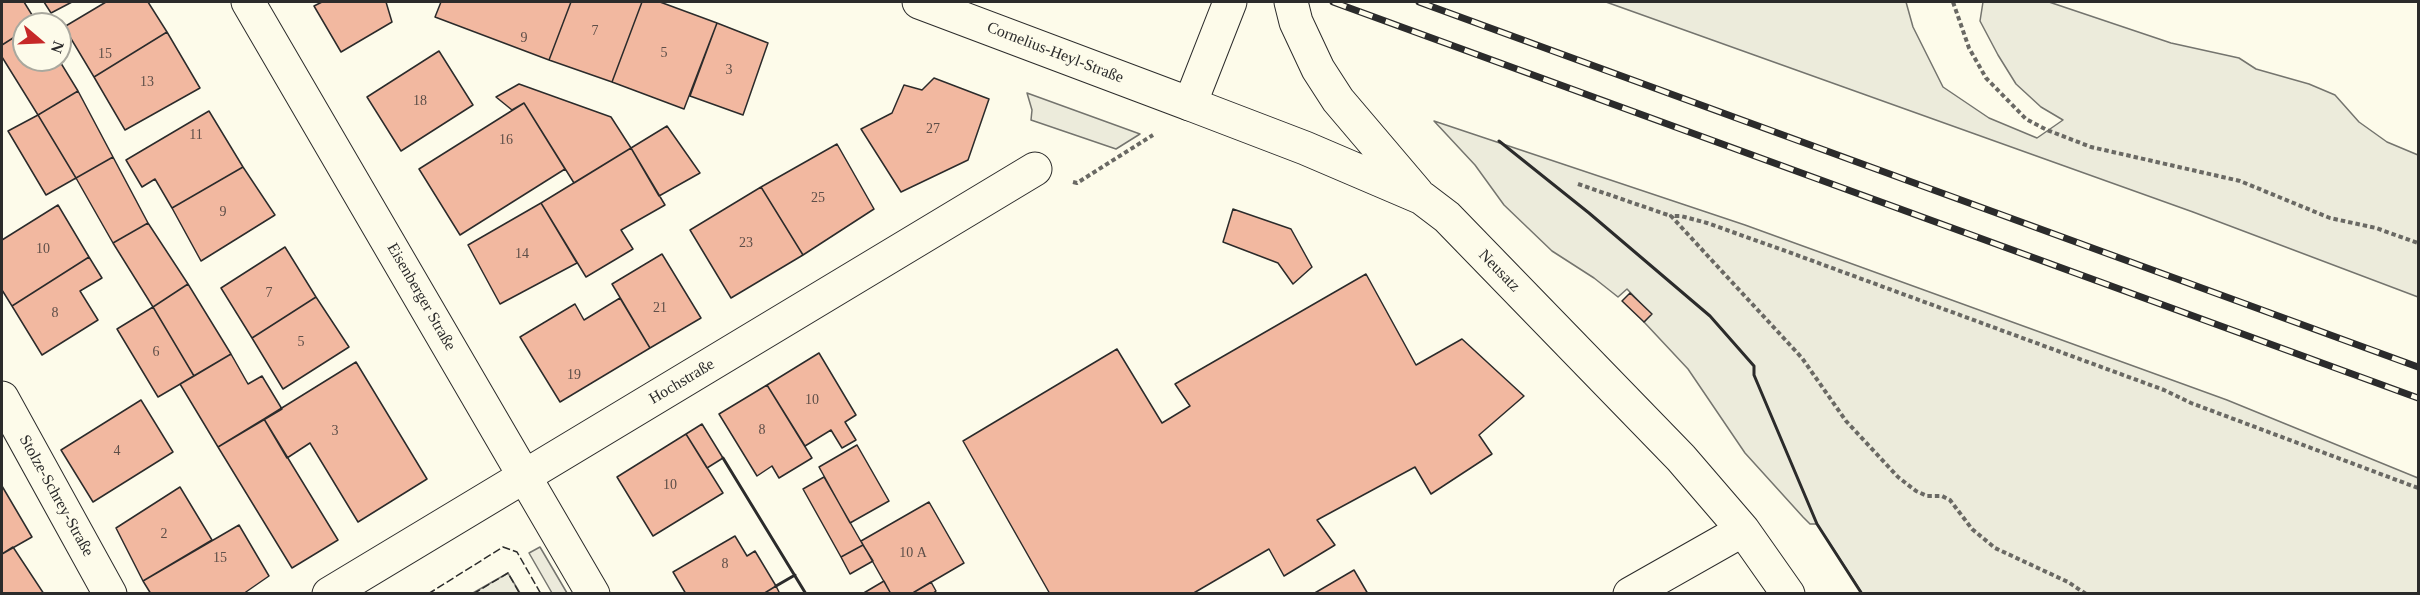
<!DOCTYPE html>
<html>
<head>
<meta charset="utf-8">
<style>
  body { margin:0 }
  #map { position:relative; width:2420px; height:595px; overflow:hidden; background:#fdfbea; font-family:"Times New Roman",serif }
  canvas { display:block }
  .frame { position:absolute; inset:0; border:3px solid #2b2b2b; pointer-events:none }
  .north { position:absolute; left:12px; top:12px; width:60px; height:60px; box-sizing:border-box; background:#fdfbea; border:2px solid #a9a89e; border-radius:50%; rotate:109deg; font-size:16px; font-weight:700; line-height:24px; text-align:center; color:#2b2b2b }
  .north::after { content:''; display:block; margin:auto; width:21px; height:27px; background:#c62828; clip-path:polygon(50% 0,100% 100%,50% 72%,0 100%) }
</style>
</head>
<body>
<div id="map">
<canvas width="2420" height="595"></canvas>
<div class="frame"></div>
<div class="north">N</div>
</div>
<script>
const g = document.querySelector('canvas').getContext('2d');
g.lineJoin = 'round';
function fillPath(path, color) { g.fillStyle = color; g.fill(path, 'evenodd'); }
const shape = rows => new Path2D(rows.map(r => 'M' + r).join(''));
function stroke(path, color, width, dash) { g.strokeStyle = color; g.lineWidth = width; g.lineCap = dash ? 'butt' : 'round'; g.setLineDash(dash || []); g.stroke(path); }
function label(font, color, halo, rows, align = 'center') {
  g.font = font + ' "Times New Roman",serif'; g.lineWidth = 4.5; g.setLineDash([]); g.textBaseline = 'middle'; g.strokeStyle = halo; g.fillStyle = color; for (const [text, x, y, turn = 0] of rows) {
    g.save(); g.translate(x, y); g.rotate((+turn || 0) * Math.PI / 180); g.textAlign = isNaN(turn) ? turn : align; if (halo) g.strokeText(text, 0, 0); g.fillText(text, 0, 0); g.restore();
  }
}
const green = shape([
  [1606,2,1906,2,1913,27,1943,87,1989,118,2037,138,2063,120,2041,107,2016,84,1998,55,1980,21,1983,2,2049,2,2171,43,2239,58,2256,69,2309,84,2335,95,2359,122,2387,142,2418,155,2418,297,2193,212,1606,2],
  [1027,93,1140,134,1116,149,1031,120,1032,110,1027,93],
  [1434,121,1745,225,2227,400,2418,478,2418,593,1862,593,1817,524,1810,524,1803,517,1745,453,1688,369,1644,322,1651,314,1627,289,1618,297,1594,278,1552,251,1504,205,1475,165,1434,121],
  [508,573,520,593,473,593,508,573]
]);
fillPath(green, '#ecebdb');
stroke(green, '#74746e', 1.5);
const parking = shape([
  [540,547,567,593,552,593,529,553,540,547]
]);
fillPath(parking, '#eceadb');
stroke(parking, '#74746e', 1.5);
const building = shape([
  [2,2,24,2,37,23,24,24,24,31,2,45,2,2],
  [44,2,72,2,51,13,44,2],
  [106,2,148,2,167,32,94,77,64,27,106,2],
  [322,2,386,2,392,22,341,52,314,6,322,2],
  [441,2,571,2,549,60,435,17,441,2],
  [571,2,642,2,612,82,549,60,571,2],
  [642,2,660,2,717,23,684,109,612,82,642,2],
  [717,23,768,43,743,115,690,96,717,23],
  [24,31,24,60,59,60,78,91,38,115,2,57,2,45,24,31],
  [167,32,200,88,125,130,94,77,167,32],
  [439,51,473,105,401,151,367,97,439,51],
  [934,78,989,99,968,160,901,192,861,129,892,113,904,85,922,90,934,78],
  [519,84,611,117,631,148,574,183,524,103,512,110,496,97,519,84],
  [78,91,113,157,76,178,38,115,78,91],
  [524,103,565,169,460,235,419,169,524,103],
  [209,111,243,167,172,208,155,179,142,187,126,160,209,111],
  [38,115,76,178,46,195,8,131,38,115],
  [667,126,700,173,659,196,631,148,667,126],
  [837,144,874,209,803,255,761,187,837,144],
  [631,148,665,205,621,230,633,249,586,277,541,203,631,148],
  [113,157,148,223,113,243,76,178,113,157],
  [243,167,275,215,201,261,172,208,243,167],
  [761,187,803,255,731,298,690,230,761,187],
  [541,203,577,263,500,304,468,245,541,203],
  [58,205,89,257,12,306,2,290,2,240,58,205],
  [1233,209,1291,229,1312,267,1293,284,1278,263,1223,242,1233,209],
  [148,223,188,284,153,307,113,243,148,223],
  [285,247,316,297,252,338,221,288,285,247],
  [662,254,701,318,650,348,612,284,662,254],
  [89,257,102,278,80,291,98,320,42,355,12,306,89,257],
  [1366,274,1416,365,1462,339,1524,396,1479,435,1492,454,1431,494,1415,467,1317,520,1335,545,1284,576,1269,549,1192,594,1050,594,963,441,1117,349,1162,423,1190,406,1175,384,1366,274],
  [188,284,231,354,194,376,153,307,188,284],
  [1630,293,1652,314,1644,322,1622,301,1630,293],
  [316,297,349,347,283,389,252,338,316,297],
  [620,298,650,348,560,402,520,337,575,304,584,320,620,298],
  [153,307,194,376,158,397,117,329,153,307],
  [819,353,856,415,845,422,856,440,842,448,831,430,805,446,767,385,819,353],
  [231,354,248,384,262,376,282,409,218,447,180,384,231,354],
  [356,362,427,479,358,522,310,443,287,458,264,419,356,362],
  [767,385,812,458,779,478,772,466,757,476,719,414,767,385],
  [141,400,173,452,93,502,61,450,141,400],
  [264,419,338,540,292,568,218,447,264,419],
  [702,424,723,458,707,468,686,434,702,424],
  [686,434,723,493,653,536,617,477,686,434],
  [857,445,889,501,850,523,819,467,857,445],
  [824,477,863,545,841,557,803,489,824,477],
  [2,486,32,537,2,554,2,486],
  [180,487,212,540,143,581,116,528,180,487],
  [929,502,964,563,911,594,891,594,861,541,929,502],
  [239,525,269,576,243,594,151,594,143,581,239,525],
  [735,536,747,556,755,551,776,586,763,594,686,594,673,572,735,536],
  [863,545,873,561,850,574,841,557,863,545],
  [13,547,44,594,2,594,2,554,13,547],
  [1354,570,1368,594,1313,594,1354,570],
  [884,581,891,594,862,594,884,581],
  [931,582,936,591,932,594,911,594,931,582],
  [776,586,780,594,763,594,776,586]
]);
fillPath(building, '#f2b8a0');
stroke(building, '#2b2b2b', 1.5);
const minor = shape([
  [248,2,593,594],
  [2,398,110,594],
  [329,594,1035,169]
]);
const tertiary = shape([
  [1291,2,1296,22,1318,69,1338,100,1417,193],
  [1190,104,1305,148,1422,198,1447,217,1681,458,1743,530,1788,594],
  [1630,594,1743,530]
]);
const secondary = shape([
  [919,2,1190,104,1230,2]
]);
stroke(minor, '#2b2b2b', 35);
stroke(tertiary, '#2b2b2b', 35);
stroke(secondary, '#2b2b2b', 35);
stroke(shape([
  [1953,2,1969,48,1986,78,2026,119,2047,130,2091,147,2240,181,2330,218,2376,228,2418,243],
  [1073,182,1077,183,1153,135],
  [1578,184,1671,216],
  [2086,594,2068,582,1995,548,1972,529,1950,500,1942,496,1927,496,1916,491,1898,477,1846,421,1802,358,1671,216,1681,216,1707,223,1783,250,2164,390,2191,403,2418,488]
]), '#6a6964', 4, [4.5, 3]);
stroke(minor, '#fdfbea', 33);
stroke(tertiary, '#fdfbea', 33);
stroke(secondary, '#fdfbea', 33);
const rail = shape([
  [1333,2,2418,398],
  [1419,2,2418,367]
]);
stroke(rail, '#2b2b2b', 7);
stroke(rail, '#fdfbea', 4.5, [14]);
stroke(shape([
  [428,594,503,547,517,552,541,594],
  [473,594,508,573,520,594]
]), '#2b2b2b', 1.5, [8, 3]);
stroke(shape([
  [1499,141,1589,213,1710,316,1754,366,1754,375,1817,524,1862,594],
  [723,458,806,594],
  [776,586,795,575]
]), '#2b2b2b', 3);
label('14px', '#5d4e48', null, [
  ["7",595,31],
  ["9",524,38],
  ["5",664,53],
  ["15",105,54],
  ["3",729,70],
  ["13",147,82],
  ["18",420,101],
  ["27",933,129],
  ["11",196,135],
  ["16",506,140],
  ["25",818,198],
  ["9",223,212],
  ["23",746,243],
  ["10",43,249],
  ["14",522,254],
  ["7",269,293],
  ["21",660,308],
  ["8",55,313],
  ["5",301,342],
  ["6",156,352],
  ["19",574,375],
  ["10",812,400],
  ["8",762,430],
  ["3",335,431],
  ["4",117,451],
  ["10",670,485],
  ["2",164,534],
  ["10 A",913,553],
  ["15",220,558],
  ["8",725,564]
]);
label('16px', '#2b2b2b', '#fdfbea', [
  ["Cornelius-Heyl-Straße",1055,53,21],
  ["Neusatz",1499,271,46],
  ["Eisenberger Straße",421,297,60],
  ["Hochstraße",682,382,-31],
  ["Stolze-Schrey-Straße",56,496,61]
]);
</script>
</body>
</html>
